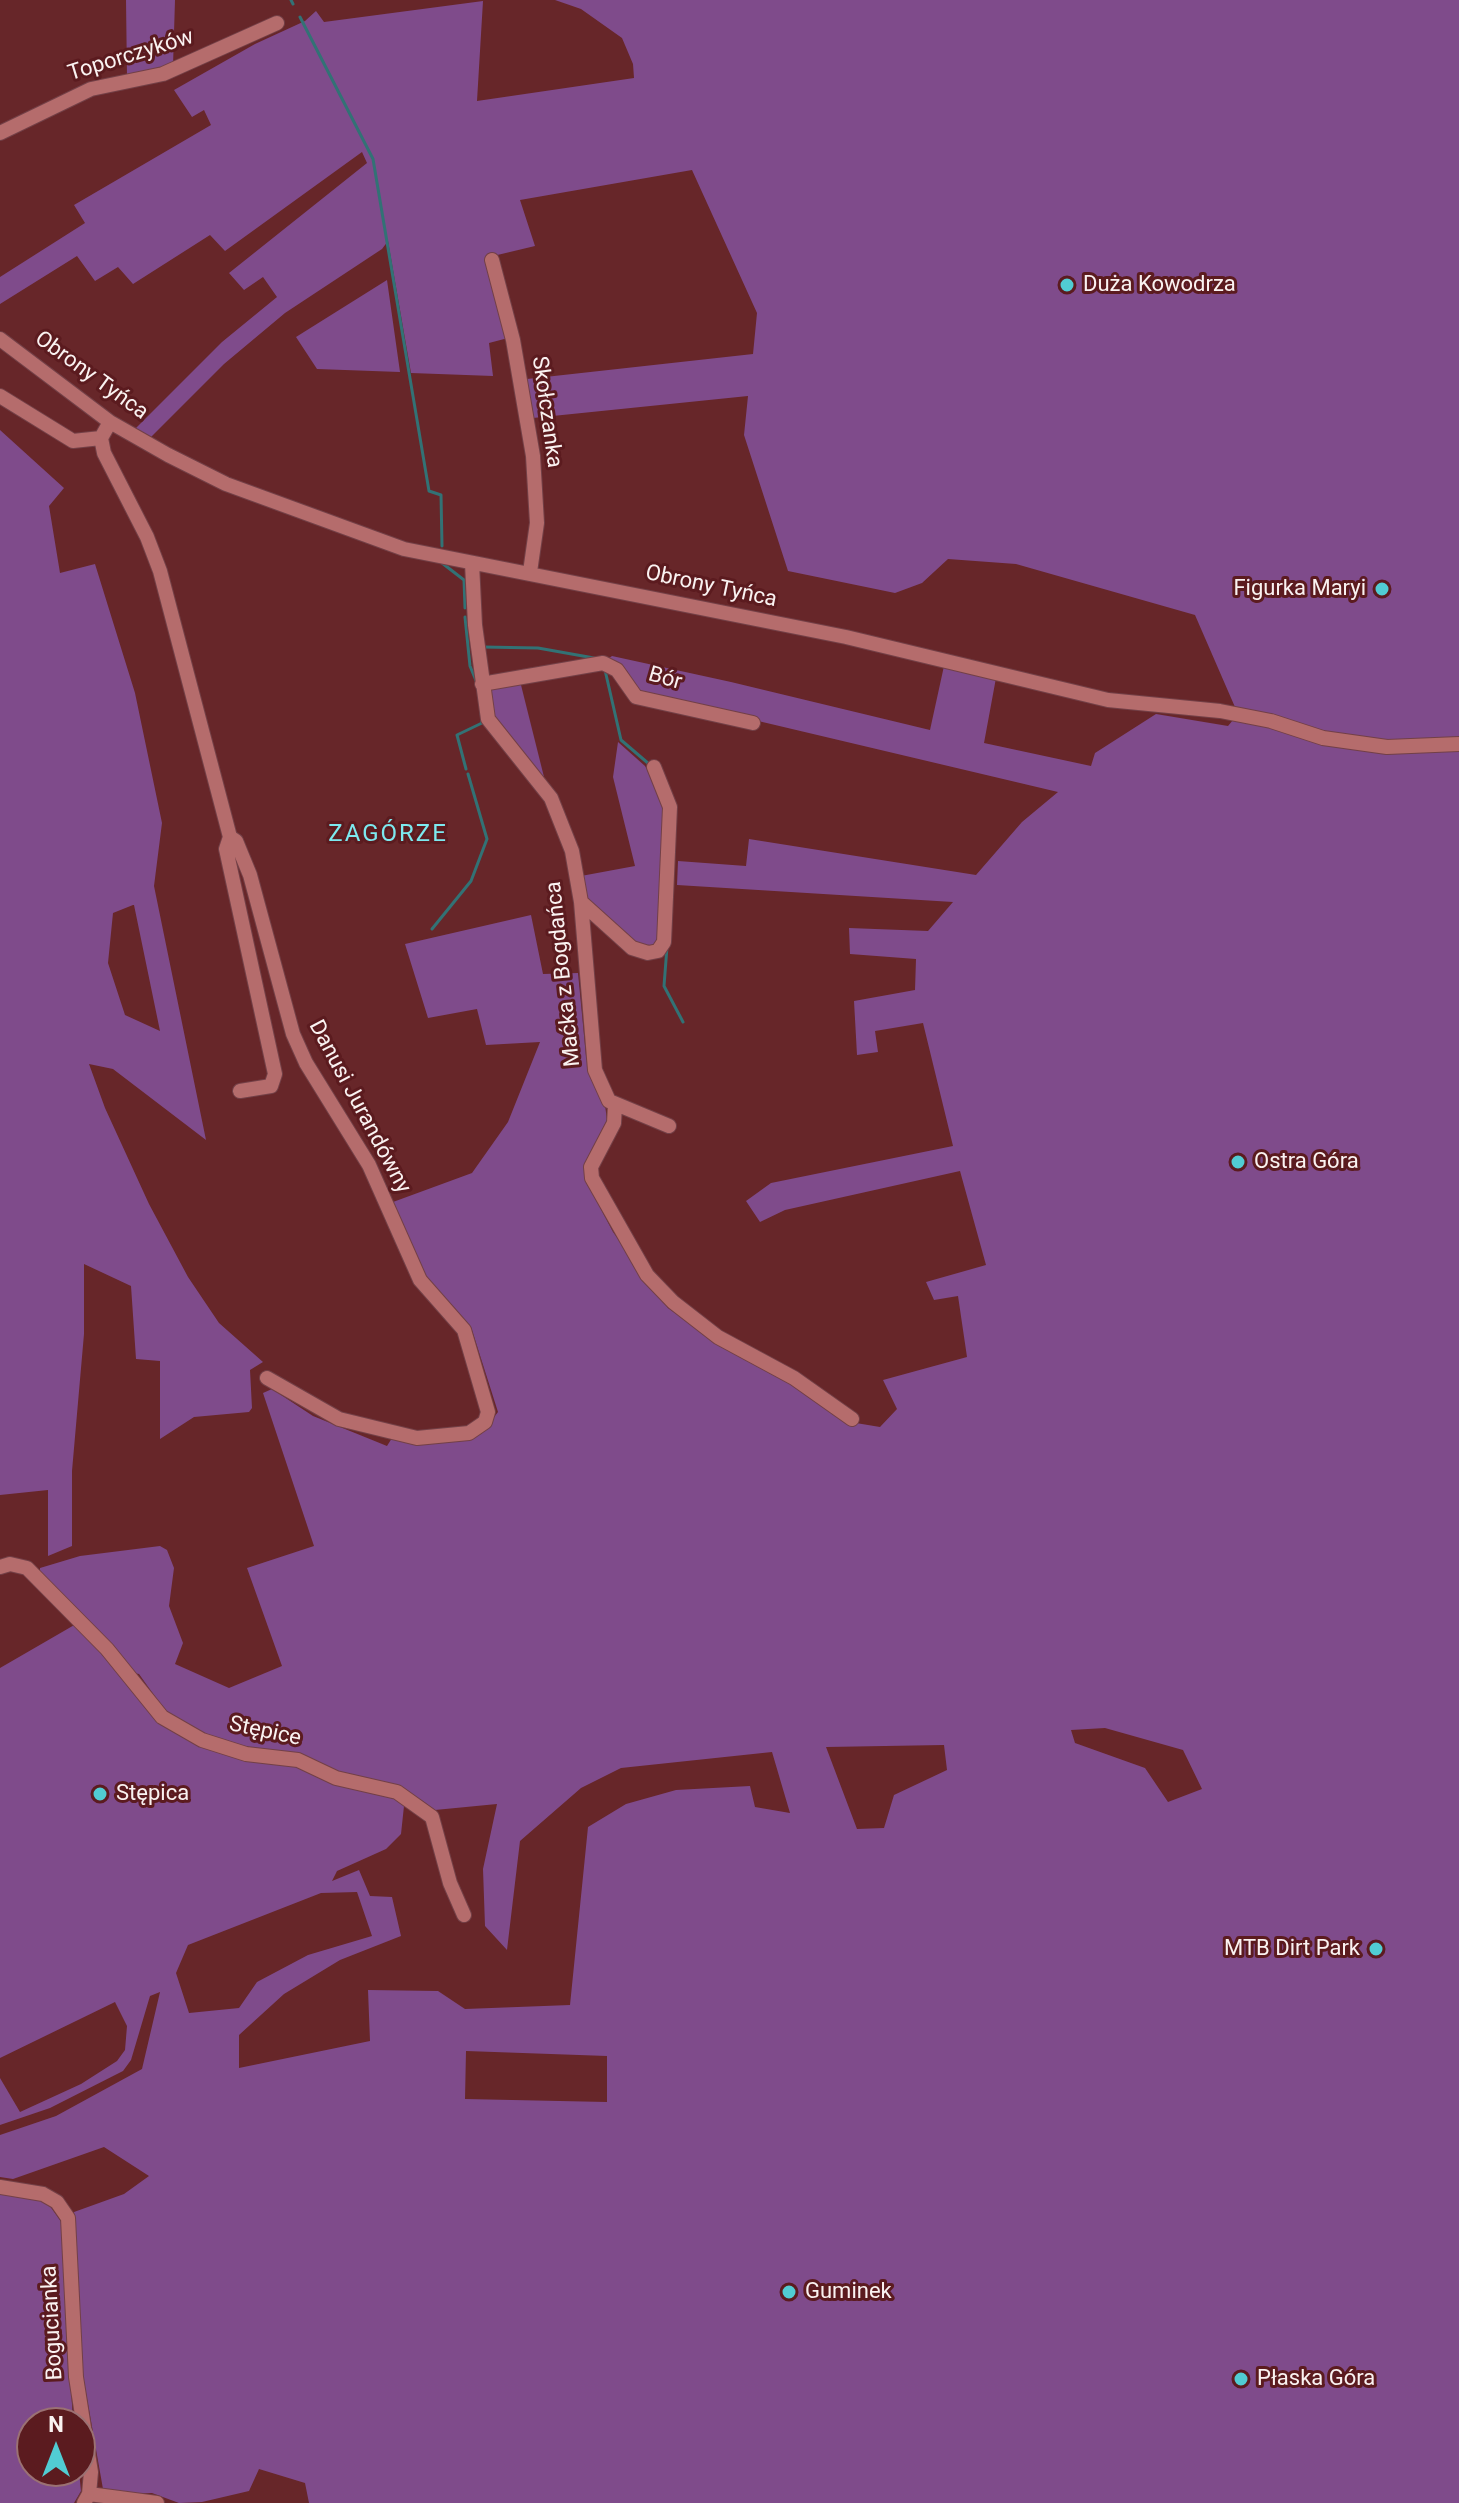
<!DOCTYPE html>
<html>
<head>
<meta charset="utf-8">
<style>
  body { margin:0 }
  #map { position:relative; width:1459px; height:2503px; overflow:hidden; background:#672629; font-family:Roboto,sans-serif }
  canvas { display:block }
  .north { position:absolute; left:16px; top:2407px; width:80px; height:80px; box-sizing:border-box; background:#5b1b1f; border:2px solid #9b7173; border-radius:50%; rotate:0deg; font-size:22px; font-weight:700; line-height:32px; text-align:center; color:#faf2f1 }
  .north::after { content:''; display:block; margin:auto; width:28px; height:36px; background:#51ccd3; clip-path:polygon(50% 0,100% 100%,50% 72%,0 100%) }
</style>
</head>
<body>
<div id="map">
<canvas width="1459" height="2503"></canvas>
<div class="north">N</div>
</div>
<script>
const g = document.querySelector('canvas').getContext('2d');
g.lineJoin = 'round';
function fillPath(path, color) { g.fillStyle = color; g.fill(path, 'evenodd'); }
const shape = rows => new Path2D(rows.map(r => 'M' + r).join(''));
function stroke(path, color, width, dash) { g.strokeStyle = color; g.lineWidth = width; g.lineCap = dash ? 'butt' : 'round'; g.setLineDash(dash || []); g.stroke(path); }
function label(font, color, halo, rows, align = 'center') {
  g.font = font + ' Roboto,sans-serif'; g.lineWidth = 6; g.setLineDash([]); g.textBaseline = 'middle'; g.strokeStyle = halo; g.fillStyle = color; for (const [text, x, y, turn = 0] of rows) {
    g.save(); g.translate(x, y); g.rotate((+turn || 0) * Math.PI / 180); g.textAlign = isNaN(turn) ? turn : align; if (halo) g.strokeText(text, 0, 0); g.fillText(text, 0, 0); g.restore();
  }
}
fillPath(shape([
  [126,0,175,0,173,66,127,77],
  [555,0,1459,0,1459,2503,309,2503,305,2483,259,2469,249,2491,202,2502,179,2503,152,2493,121,2494,103,2489,83,2376,74,2212,124,2194,149,2176,104,2147,13,2179,0,2177,0,2135,56,2116,142,2069,160,1992,150,1996,131,2060,123,2071,50,2108,0,2125,0,2078,20,2112,81,2084,117,2061,125,2050,127,2026,115,2002,0,2058,0,1668,76,1624,159,1721,245,1749,199,1731,166,1712,139,1674,128,1672,40,1576,40,1568,80,1556,160,1546,167,1550,174,1568,169,1606,183,1643,175,1664,229,1688,282,1666,247,1568,314,1546,263,1393,272,1389,313,1416,387,1446,392,1438,430,1442,481,1434,498,1412,471,1327,451,1304,420,1280,393,1202,472,1173,508,1122,540,1042,486,1045,477,1009,428,1018,405,944,531,915,543,974,578,973,586,1056,593,1082,605,1105,607,1120,585,1163,585,1179,613,1232,668,1308,720,1344,787,1380,844,1421,880,1427,897,1409,883,1380,967,1357,958,1296,934,1300,926,1282,986,1265,960,1171,785,1210,760,1222,746,1201,771,1183,953,1146,923,1023,875,1031,878,1052,857,1055,854,1001,915,990,916,959,850,954,849,928,928,931,953,902,677,885,678,861,746,866,749,839,976,875,1022,822,1058,792,640,693,627,671,608,659,612,656,731,682,930,730,944,666,996,678,984,743,1091,766,1095,753,1156,714,1228,726,1238,714,1195,615,1016,564,948,559,922,583,895,593,788,571,744,435,748,396,533,418,527,379,753,354,757,313,692,170,520,200,535,246,489,257,508,338,489,343,493,376,411,373,388,241,382,249,285,313,224,364,148,440,134,430,222,342,277,297,263,277,244,290,229,273,367,163,362,152,225,251,210,235,133,284,118,267,95,281,77,256,0,304,0,277,85,223,74,205,211,125,204,110,192,117,174,90,255,44,305,21,316,11,324,22,483,1,477,101,634,78,633,64,622,38,581,9],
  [1105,1728,1183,1750,1202,1789,1168,1802,1145,1768,1075,1743,1071,1730],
  [944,1745,947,1770,894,1795,884,1828,857,1829,826,1747],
  [772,1752,790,1813,755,1807,750,1786,676,1790,626,1804,588,1827,570,2005,465,2009,438,1991,368,1990,370,2041,239,2068,239,2035,284,1994,340,1960,401,1936,392,1897,370,1896,359,1870,332,1881,337,1871,386,1849,401,1834,404,1806,420,1799,435,1810,497,1804,483,1869,485,1926,507,1950,520,1841,581,1788,621,1768],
  [357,1892,372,1936,308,1955,257,1982,239,2008,189,2013,176,1973,188,1945,321,1893],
  [466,2051,607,2056,607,2102,465,2099],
  [387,280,400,372,317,369,296,337],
  [0,430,64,488,49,506,60,573,95,564,135,693,162,823,154,886,206,1140,113,1069,89,1064,105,1108,149,1204,188,1277,219,1323,263,1362,250,1370,252,1408,249,1412,194,1417,160,1439,160,1361,136,1359,131,1286,84,1264,84,1334,72,1471,72,1546,48,1556,48,1490,0,1495],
  [133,905,134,905,160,1031,125,1015,108,963,113,913],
  [520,681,544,777,504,736,492,712,488,689],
  [618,742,645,766,665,802,666,878,656,946,648,948,634,945,587,901,581,876,635,866,613,777],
  [0,2193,47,2202,62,2223,73,2423,32,2423,32,2471,79,2471,81,2491,74,2503,0,2503]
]), '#7f4b8b');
stroke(shape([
  [291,0,293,4],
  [300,17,373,159,429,491,441,495,442,546],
  [442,563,464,580,465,608],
  [465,617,470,666,477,683],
  [483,647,538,648,594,658],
  [605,670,621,740,649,764],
  [466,769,457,735,482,723,481,710],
  [432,929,471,881,487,839,468,774],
  [667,947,664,986,683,1022]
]), '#327275', 3);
const minor = shape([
  [0,133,91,89,163,74,277,23],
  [492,260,513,340,533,456,537,523,530,572],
  [0,339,110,422,168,455,226,484,404,549,846,637,1108,700,1220,711,1271,721,1323,738,1387,747,1459,744],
  [0,396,73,441,101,438],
  [110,422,101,438,104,453,147,537,160,571,230,837,236,841,250,875,293,1034,306,1063,369,1165,420,1280,464,1330,488,1412,485,1422,469,1433,417,1438,339,1419,267,1378],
  [472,563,475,625,488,719,551,798,572,851,581,902,595,1070,609,1101,669,1126],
  [482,684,603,663,617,670,636,697,753,723],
  [230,837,226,849,275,1074,271,1086,240,1091],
  [581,902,632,948,648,953,658,951,664,942,670,807,654,767],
  [615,1105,614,1123,591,1167,592,1178,647,1275,673,1302,718,1337,794,1378,852,1419],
  [0,1567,10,1564,27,1568,107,1649,162,1717,202,1740,246,1754,298,1760,336,1778,397,1792,432,1817,450,1883,464,1915],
  [0,2187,43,2194,57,2202,68,2218,76,2377,91,2472,89,2494,84,2503],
  [89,2494,157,2503]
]);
stroke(minor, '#734047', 16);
stroke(minor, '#b56c6c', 14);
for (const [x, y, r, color] of [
  [1067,285,8,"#51ccd3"],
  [1382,589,8,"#51ccd3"],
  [1238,1162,8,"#51ccd3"],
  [100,1794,8,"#51ccd3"],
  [1376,1949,8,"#51ccd3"],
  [789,2292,8,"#51ccd3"],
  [1241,2379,8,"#51ccd3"]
]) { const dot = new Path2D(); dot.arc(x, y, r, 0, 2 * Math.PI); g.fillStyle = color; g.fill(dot); stroke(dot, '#5b1b1f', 3); }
label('22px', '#faf2f1', '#5b1b1f', [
  ["Toporczyków",131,56,-17],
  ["Obrony Tyńca",91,376,36],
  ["Skołczanka",546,412,82],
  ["Obrony Tyńca",711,587,12],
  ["Bór",665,679,16],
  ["Maćka z Bogdańca",564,974,-96],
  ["Danusi Jurandówny",359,1107,62],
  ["Stępice",265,1732,12],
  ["Bogucianka",53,2323,-93]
]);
label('22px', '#faf2f1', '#5b1b1f', [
  ["Duża Kowodrza",1083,285],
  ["Figurka Maryi",1366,589,"right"],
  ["Ostra Góra",1254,1162],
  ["Stępica",116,1794],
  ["MTB Dirt Park",1360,1949,"right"],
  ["Guminek",805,2292],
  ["Płaska Góra",1257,2379]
], 'left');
g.letterSpacing = '2px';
label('24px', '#7de9ef', '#5b1b1f', [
  ["ZAGÓRZE",388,835]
]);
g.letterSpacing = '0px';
</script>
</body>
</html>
